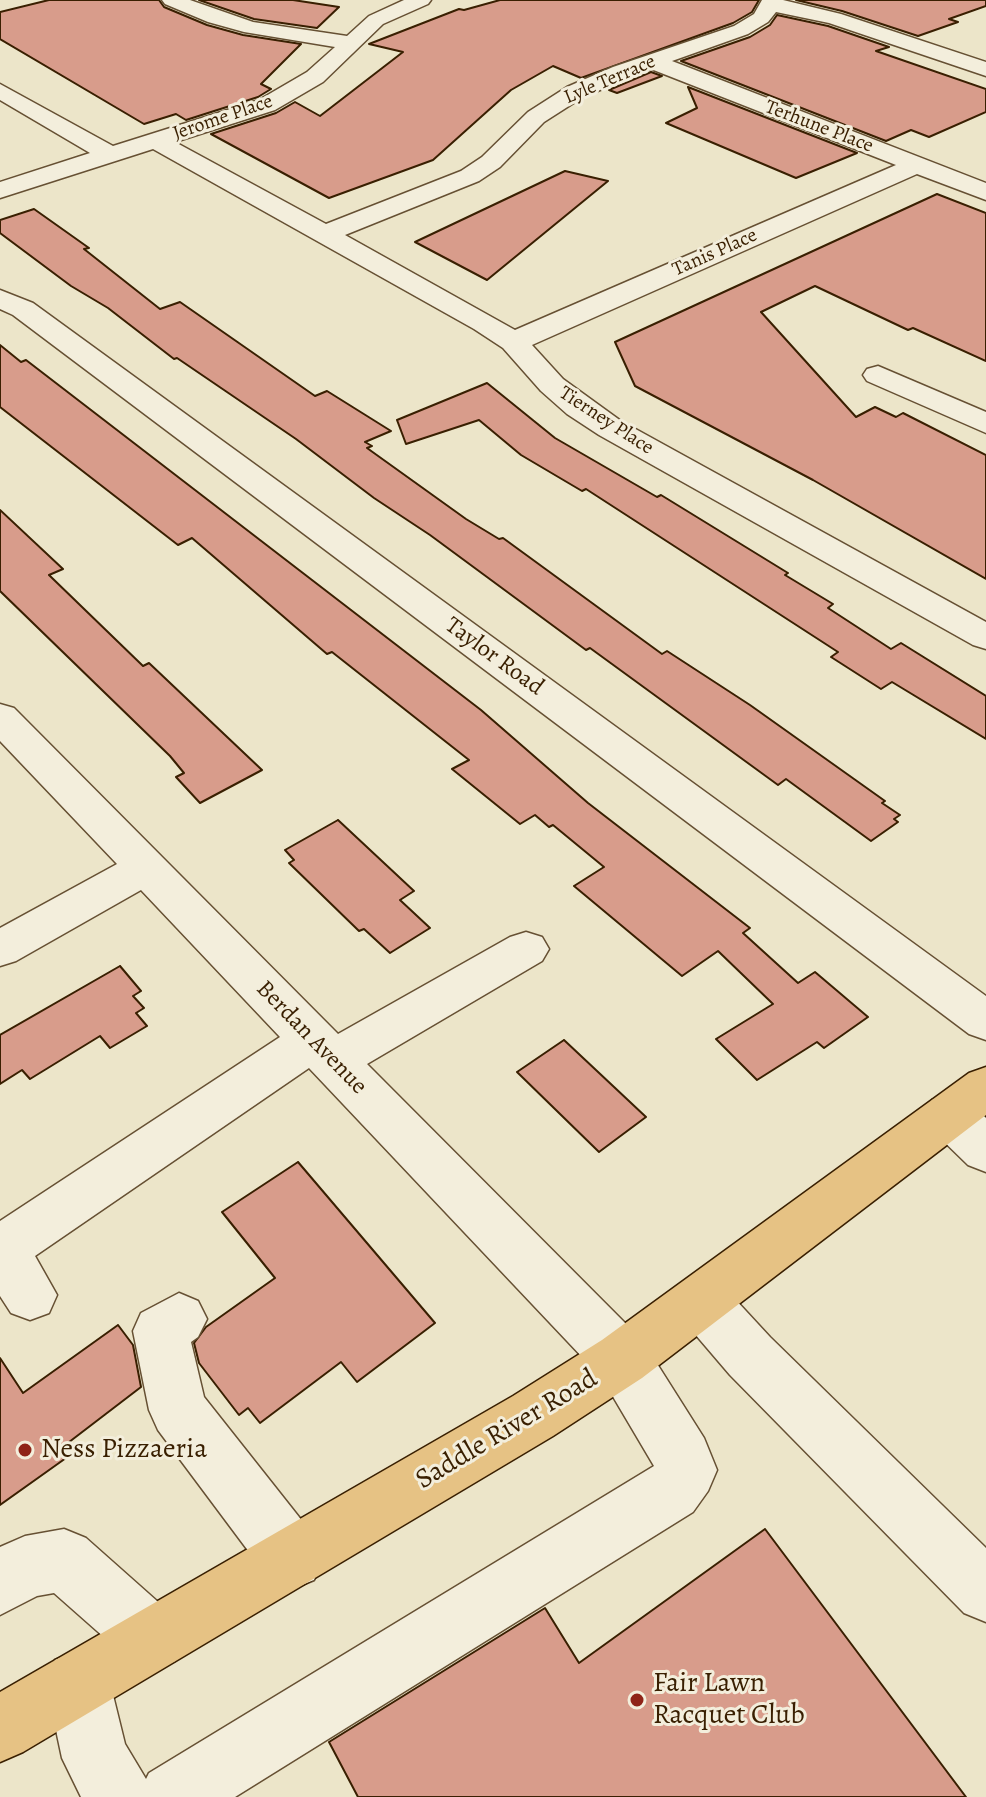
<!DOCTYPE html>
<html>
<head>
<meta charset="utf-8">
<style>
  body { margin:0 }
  canvas { display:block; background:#ece5c9 }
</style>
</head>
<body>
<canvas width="986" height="1797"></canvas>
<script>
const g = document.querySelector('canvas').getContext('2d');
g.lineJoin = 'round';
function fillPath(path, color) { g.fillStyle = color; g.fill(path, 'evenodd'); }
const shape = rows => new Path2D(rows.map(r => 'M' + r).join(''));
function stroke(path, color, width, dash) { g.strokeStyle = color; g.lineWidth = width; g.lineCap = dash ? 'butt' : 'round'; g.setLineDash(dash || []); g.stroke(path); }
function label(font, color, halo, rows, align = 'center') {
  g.font = font + ' Alegreya,serif'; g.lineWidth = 6; g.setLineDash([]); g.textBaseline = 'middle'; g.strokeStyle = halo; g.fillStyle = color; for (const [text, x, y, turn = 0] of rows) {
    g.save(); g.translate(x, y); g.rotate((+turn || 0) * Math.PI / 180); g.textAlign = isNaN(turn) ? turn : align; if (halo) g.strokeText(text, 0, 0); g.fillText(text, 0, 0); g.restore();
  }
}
const building = shape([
  [49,0,159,0,164,7,207,25,243,35,301,44,261,84,271,89,258,97,186,120,176,114,144,124,0,39,0,12,49,0],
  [199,0,293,0,339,7,317,28,254,19,199,0],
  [500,0,759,0,752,12,733,23,581,78,553,66,511,90,433,160,329,198,211,134,276,113,295,102,320,116,403,52,369,44,459,9,464,10,500,0],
  [796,0,986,0,986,6,949,19,958,22,918,36,842,11,796,0],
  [777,15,828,26,889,47,876,51,986,89,986,112,929,137,911,130,886,141,681,61,750,37,770,25,777,15],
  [651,72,662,76,617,93,609,90,651,72],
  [688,87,857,153,796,178,666,123,697,108,688,87],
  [565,171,608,181,487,280,415,242,565,171],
  [937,194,986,213,986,361,913,328,908,330,815,286,761,312,856,417,875,407,896,417,903,413,986,455,986,579,813,480,635,386,615,342,937,194],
  [34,209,89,248,84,249,160,309,180,302,315,396,327,391,391,431,365,442,372,446,367,448,466,519,499,539,503,538,662,654,667,651,750,705,885,801,882,803,900,815,894,819,898,822,871,841,786,779,778,785,590,648,586,650,430,535,374,498,296,439,177,358,174,359,108,308,71,286,0,233,0,220,34,209],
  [0,345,21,362,26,360,481,710,588,803,750,928,743,933,798,983,815,972,868,1017,824,1048,817,1042,757,1080,716,1039,773,1004,718,951,682,976,574,886,604,867,553,825,549,827,535,815,520,824,452,769,469,760,332,652,327,654,192,538,178,545,0,407,0,345],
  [487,383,555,438,657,497,661,495,788,573,785,575,833,604,828,608,891,649,901,643,986,696,986,739,892,682,881,689,831,657,838,652,586,489,582,491,521,455,479,420,406,444,397,420,487,383],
  [0,510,63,569,49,575,143,666,149,663,262,770,200,803,176,777,184,773,170,756,0,591,0,510],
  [338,820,414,891,400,900,430,928,390,953,364,929,359,931,289,863,294,860,285,850,338,820],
  [120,966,141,991,133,996,144,1008,136,1013,147,1026,110,1048,100,1036,30,1079,22,1070,0,1084,0,1035,120,966],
  [564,1040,646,1117,599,1152,517,1072,564,1040],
  [298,1162,435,1323,357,1382,341,1362,260,1423,248,1408,239,1415,199,1363,194,1343,206,1327,275,1278,222,1212,298,1162],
  [118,1325,133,1345,141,1387,60,1449,66,1458,0,1505,0,1358,23,1393,118,1325],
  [765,1529,966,1797,358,1797,329,1742,545,1608,579,1663,765,1529]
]);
fillPath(building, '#d89c8b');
stroke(building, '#391f01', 2);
const minor = shape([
  [162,0,190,0,253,22,347,36,369,16,404,0,431,0,428,4,383,24,323,82,275,110,175,142,326,224,461,171,482,157,528,112,567,87,613,67,734,26,754,14,762,0,783,0,841,14,986,62,986,76,829,23,776,12,768,22,748,34,672,61,986,183,986,200,917,174,532,345,563,379,621,421,986,622,986,649,973,645,599,435,567,414,541,391,503,348,474,329,153,149,0,198,0,182,90,153,0,100,0,84,113,146,259,100,307,72,335,47,244,32,208,22,165,4,162,0],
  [651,69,896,165,515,330,345,235,479,181,500,167,544,122,583,97,651,69],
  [0,290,33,303,986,996,986,1040,969,1034,13,315,0,309,0,290],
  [878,366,986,412,986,433,867,381,863,375,867,369,878,366],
  [0,704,14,708,338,1034,510,937,526,932,542,937,549,949,542,961,367,1064,642,1340,704,1438,717,1470,708,1491,693,1512,235,1797,81,1797,62,1758,46,1683,55,1660,78,1651,101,1660,110,1683,125,1744,146,1779,149,1773,654,1466,602,1378,309,1068,35,1256,57,1295,49,1313,30,1320,11,1313,0,1296,0,1221,280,1037,141,890,16,961,0,966,0,928,117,864,0,741,0,704],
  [950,1094,968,1100,986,1118,986,1172,968,1165,932,1130,925,1115,932,1100,950,1094],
  [702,1277,721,1284,770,1337,986,1548,986,1622,964,1613,730,1375,683,1320,675,1302,683,1284,702,1277],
  [179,1293,198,1301,207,1319,198,1337,191,1342,204,1397,314,1536,323,1558,314,1580,292,1589,270,1580,158,1430,149,1410,133,1331,141,1313,179,1293],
  [64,1529,86,1538,175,1617,185,1639,175,1661,153,1671,131,1661,54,1593,37,1596,0,1615,0,1547,25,1536,64,1529]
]);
const major = shape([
  [986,1067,986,1115,642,1378,553,1436,23,1752,0,1762,0,1692,513,1396,602,1340,969,1073,986,1067]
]);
stroke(minor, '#665033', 3);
stroke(major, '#391f01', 3);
fillPath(minor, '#f3eedc');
fillPath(major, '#e6c284');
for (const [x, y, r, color] of [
  [25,1450,8,"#8f2418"],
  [637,1700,8,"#8f2418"]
]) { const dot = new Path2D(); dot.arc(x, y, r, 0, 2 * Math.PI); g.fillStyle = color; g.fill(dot); stroke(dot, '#f3eedc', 3); }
label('20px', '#391f01', '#f3eedc', [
  ["Lyle Terrace",610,80,-23],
  ["Jerome Place",223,118,-19],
  ["Terhune Place",819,127,21],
  ["Tanis Place",715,253,-24],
  ["Tierney Place",606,421,33]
]);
label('24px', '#391f01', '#f3eedc', [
  ["Taylor Road",494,657,36],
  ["Berdan Avenue",311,1038,46]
]);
label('28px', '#391f01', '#f3eedc', [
  ["Saddle River Road",507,1430,-31]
]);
label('28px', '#391f01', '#f3eedc', [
  ["Ness Pizzaeria",41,1450],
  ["Fair Lawn",653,1684],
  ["Racquet Club",653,1716]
], 'left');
</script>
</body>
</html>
